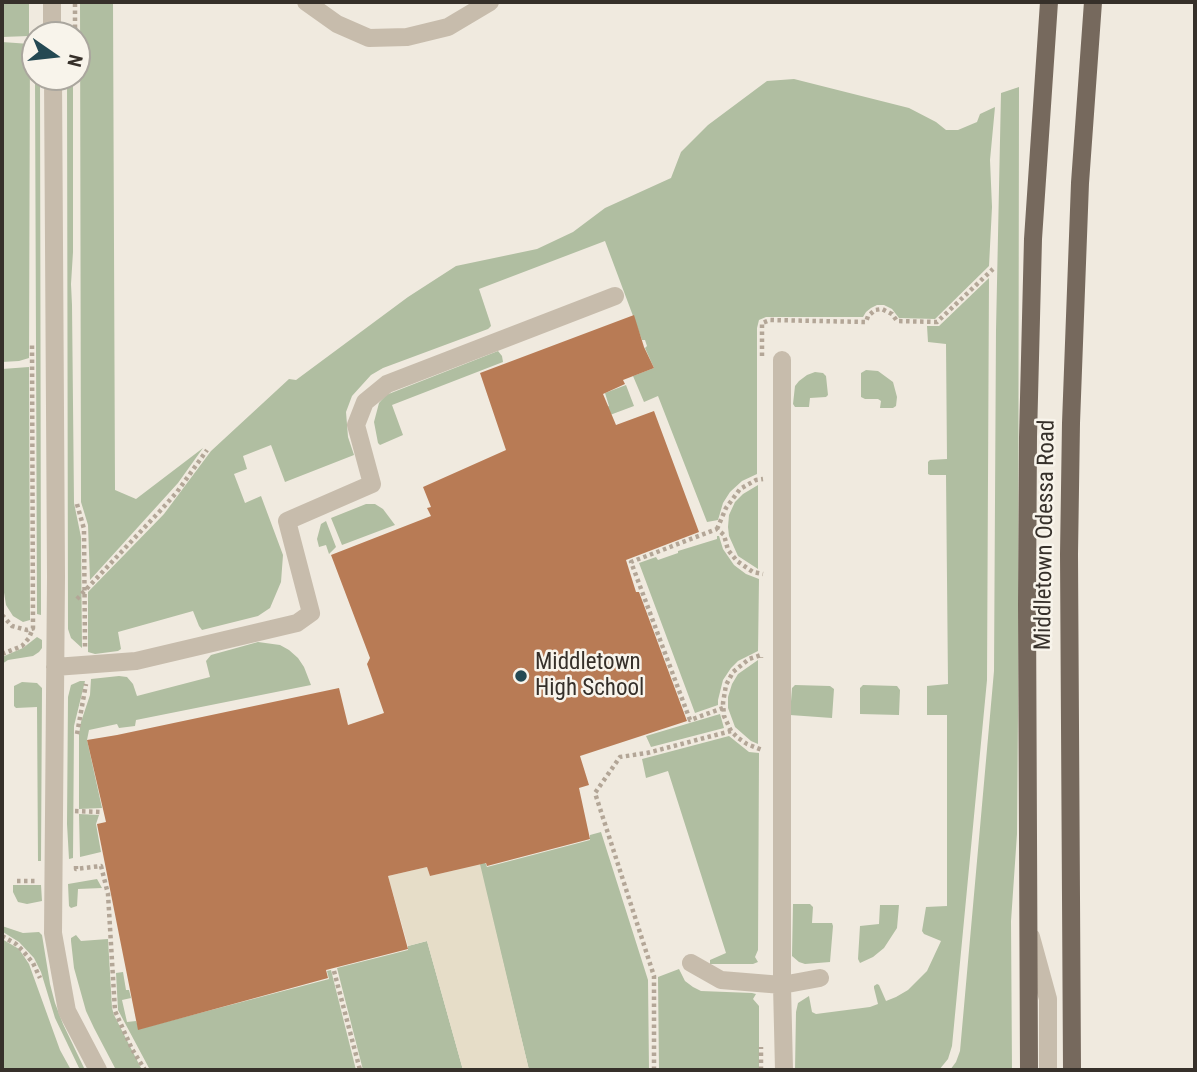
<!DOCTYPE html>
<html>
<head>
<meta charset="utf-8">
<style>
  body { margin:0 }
  #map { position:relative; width:1197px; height:1072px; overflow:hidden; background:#f0eadf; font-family:"Roboto Condensed",sans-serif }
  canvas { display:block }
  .frame { position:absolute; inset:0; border:4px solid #36302a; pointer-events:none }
  .north { position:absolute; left:21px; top:21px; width:70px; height:70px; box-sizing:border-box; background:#f8f4eb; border:2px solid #aaa69e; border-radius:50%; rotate:104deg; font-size:19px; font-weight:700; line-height:28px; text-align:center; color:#36302a }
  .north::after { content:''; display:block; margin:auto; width:24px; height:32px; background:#244953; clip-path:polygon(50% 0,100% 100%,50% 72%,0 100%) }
</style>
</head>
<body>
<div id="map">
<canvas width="1197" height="1072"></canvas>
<div class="frame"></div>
<div class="north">N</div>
</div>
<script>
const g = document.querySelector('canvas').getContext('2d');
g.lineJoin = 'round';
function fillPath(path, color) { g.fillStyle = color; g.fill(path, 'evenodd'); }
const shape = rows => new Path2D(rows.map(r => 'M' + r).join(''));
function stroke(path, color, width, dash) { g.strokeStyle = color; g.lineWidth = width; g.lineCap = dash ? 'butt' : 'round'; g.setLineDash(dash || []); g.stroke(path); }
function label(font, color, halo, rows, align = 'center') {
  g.font = font + ' "Roboto Condensed",sans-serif'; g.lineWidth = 5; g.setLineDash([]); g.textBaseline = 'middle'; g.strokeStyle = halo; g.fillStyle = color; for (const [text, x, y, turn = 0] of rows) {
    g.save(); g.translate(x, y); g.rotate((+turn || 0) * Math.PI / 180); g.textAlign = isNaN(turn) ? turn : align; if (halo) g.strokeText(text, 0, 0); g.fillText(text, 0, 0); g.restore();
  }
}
fillPath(shape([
  [2,2,29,2,29,36,2,37],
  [80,2,113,2,115,490,136,499,203,448,178,483,90,580,88,525,81,502],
  [2,42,30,44,29,358,19,361,2,362],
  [35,77,40,77,41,615,37,614],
  [67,77,73,77,73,252,71,284,72,305,74,503,81,537,82,648,71,638,68,629],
  [794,79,909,108,936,122,946,130,958,130,977,122,980,114,995,107,990,160,992,207,989,266,935,319,899,318,892,309,884,305,877,305,871,308,866,312,863,317,766,317,759,320,757,328,757,474,742,481,730,492,723,503,718,520,707,522,658,396,644,402,633,376,654,368,645,348,647,346,645,340,642,340,605,241,479,289,490,322,491,326,488,329,383,368,371,375,352,396,346,412,348,437,354,455,285,482,271,445,243,456,247,469,234,474,245,503,261,496,283,555,281,582,270,608,258,616,202,630,199,626,193,611,118,632,121,649,118,651,95,654,88,652,88,592,164,514,211,451,289,379,296,380,408,297,456,266,537,249,573,232,605,208,671,178,681,152,708,125,767,81],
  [1019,87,1018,715,1017,834,1011,921,1012,1070,950,1070,956,1062,960,1051,994,671,996,330,1001,93],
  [989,278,987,680,952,1046,948,1059,939,1070,795,1070,796,1012,798,1003,809,996,812,1012,816,1014,870,1007,878,1004,874,988,874,986,877,984,879,985,886,1001,896,997,908,990,927,971,941,941,924,934,922,931,926,907,947,906,947,715,927,715,927,686,948,684,946,475,930,475,928,474,928,462,930,460,947,459,946,344,928,342,927,326,939,326],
  [498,351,502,356,503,362,392,405,403,435,380,445,378,443,374,422,379,403,386,395],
  [29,367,30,620,23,622,13,616,6,605,2,580,2,369],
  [866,370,878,371,893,382,897,397,896,406,893,408,880,408,881,401,878,399,865,399,861,397,861,373],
  [815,372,823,373,826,376,828,395,826,397,810,398,809,407,795,407,793,404,795,386,799,381,807,375],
  [626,385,634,406,551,437,548,429,609,406,605,393],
  [758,485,758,569,738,556,729,536,728,527,729,515,735,502,743,494],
  [366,504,375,504,383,509,395,525,342,545,331,518],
  [326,521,336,547,329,554,326,545,319,547,317,539,321,524],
  [717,536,719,536,723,549,734,565,746,574,759,579,758,651,738,661,731,668,723,680,718,700,718,705,695,713,639,563,656,557,658,560,678,553,678,551,717,539],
  [37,637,42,640,42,648,39,652,33,656,8,660,2,664,2,657,23,648],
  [258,642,280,645,289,650,298,658,304,667,311,685,136,720,135,726,119,728,117,724,89,730,87,740,102,808,79,809,79,734,81,722,90,695,91,679,119,676,127,677,133,684,137,696,210,677,206,661,211,655],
  [758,660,758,744,751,741,735,727,728,708,728,697,732,684,738,674],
  [80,681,85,681,74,726,73,858,69,859,67,824,68,697,71,685],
  [22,682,37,683,42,688,41,861,38,861,37,707,16,708,14,706,14,686],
  [795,685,830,686,834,689,832,718,790,715,792,688],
  [863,685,897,686,900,690,899,715,860,714,860,688],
  [720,714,724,728,651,747,646,736],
  [729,736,749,752,759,753,758,950,755,957,758,962,753,964,710,964,710,960,726,953,668,771,646,778,642,759],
  [79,814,99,815,96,824,101,852,80,857],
  [601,832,648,980,649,1070,529,1070,479,864,485,862,487,867,590,840,590,835],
  [97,879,102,888,78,889,77,906,71,908,69,906,68,884],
  [13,885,41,885,42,901,27,904,18,902,13,892],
  [793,904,810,904,813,907,812,923,832,923,833,926,830,962,805,964,799,962,792,956],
  [880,905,899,905,897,928,884,948,873,957,860,963,858,959,860,926,879,924],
  [2,926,23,933,39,932,42,935,50,984,55,1003,63,1024,85,1070,80,1070,55,1018,41,972,34,958,19,942,3,932],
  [76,935,81,941,108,939,112,1008,114,1015,142,1070,116,1070,94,1028,86,1011,74,968,71,941,71,938],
  [2,939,19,949,29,964,60,1050,71,1070,2,1070],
  [427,941,463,1070,363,1070,337,968,408,950,408,946],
  [679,969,685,981,693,987,701,991,752,993,756,994,753,999,759,1006,759,1070,659,1070,658,977],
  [331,970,356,1070,150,1070,118,1010,116,973,123,972,126,990,129,990,131,998,122,1000,127,1022,136,1021,139,1029,329,979,327,971]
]), '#b0bea1');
fillPath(shape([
  [453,861,480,864,529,1070,463,1070,427,941,408,946,388,876,427,867,430,876,455,870]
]), '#e6ddc8');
fillPath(shape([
  [634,315,644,347,654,368,623,380,625,384,603,394,616,425,654,411,699,532,626,560,636,592,639,592,687,721,580,756,589,785,579,788,590,839,487,866,486,863,430,876,427,867,388,876,408,949,326,970,328,978,138,1030,97,824,106,822,87,740,117,735,339,688,348,725,384,713,367,664,370,658,331,555,431,516,427,508,431,507,423,487,506,450,480,373]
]), '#b87b55');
stroke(shape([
  [75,35,75,2],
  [31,38,31,78],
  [762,356,762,323,770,320,866,322,868,316,875,310,882,309,892,314,897,321,937,322,993,269],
  [77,504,84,529,85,648],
  [717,529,726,508,740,489,756,480,763,479],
  [77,599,160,511,177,492,207,450],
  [2,615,12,626,27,630,34,628],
  [2,654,22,646,29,638,33,628,32,342],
  [723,708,690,720,631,562,717,529,724,535,728,550,737,561,753,572,763,574],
  [731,731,724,716,723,703,726,685,733,672,749,659,761,655,761,658],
  [77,734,86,684],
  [75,811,101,812],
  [76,866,76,869,101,866,108,894,115,1011,132,1049,145,1070],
  [17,881,36,881],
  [2,936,16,944,23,951,33,963,40,978],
  [334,971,360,1070],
  [654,1070,654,976,595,793,620,757,647,753,731,731,738,738,747,744,762,750],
  [761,1070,761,1047]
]), '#b3a697', 4.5, [3.5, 3.5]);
stroke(shape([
  [52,2,52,35],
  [306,2,337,24,369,38,407,37,448,27,490,2],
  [53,77,56,577,53,933,67,1011,98,1070],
  [782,360,782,985,784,1070],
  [55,667,136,661,297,623,311,613,287,521,372,484,356,425,365,402,387,384,615,296],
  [1031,937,1048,999,1048,1070],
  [691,963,721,980,782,985,820,978]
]), '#c7bcac', 18);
stroke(shape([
  [1029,1070,1027,604,1028,437,1033,239,1049,2],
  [1072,1070,1069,554,1071,423,1080,183,1093,2]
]), '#76695d', 18);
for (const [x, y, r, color] of [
  [521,676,7,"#244953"]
]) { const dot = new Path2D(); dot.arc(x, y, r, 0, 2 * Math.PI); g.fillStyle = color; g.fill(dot); stroke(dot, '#f8f4eb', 2.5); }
label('23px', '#36302a', '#f8f4eb', [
  ["Middletown Odessa Road",1046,535,-89]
]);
label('23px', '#36302a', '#f8f4eb', [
  ["Middletown",535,663],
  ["High School",535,689]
], 'left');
</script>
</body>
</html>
